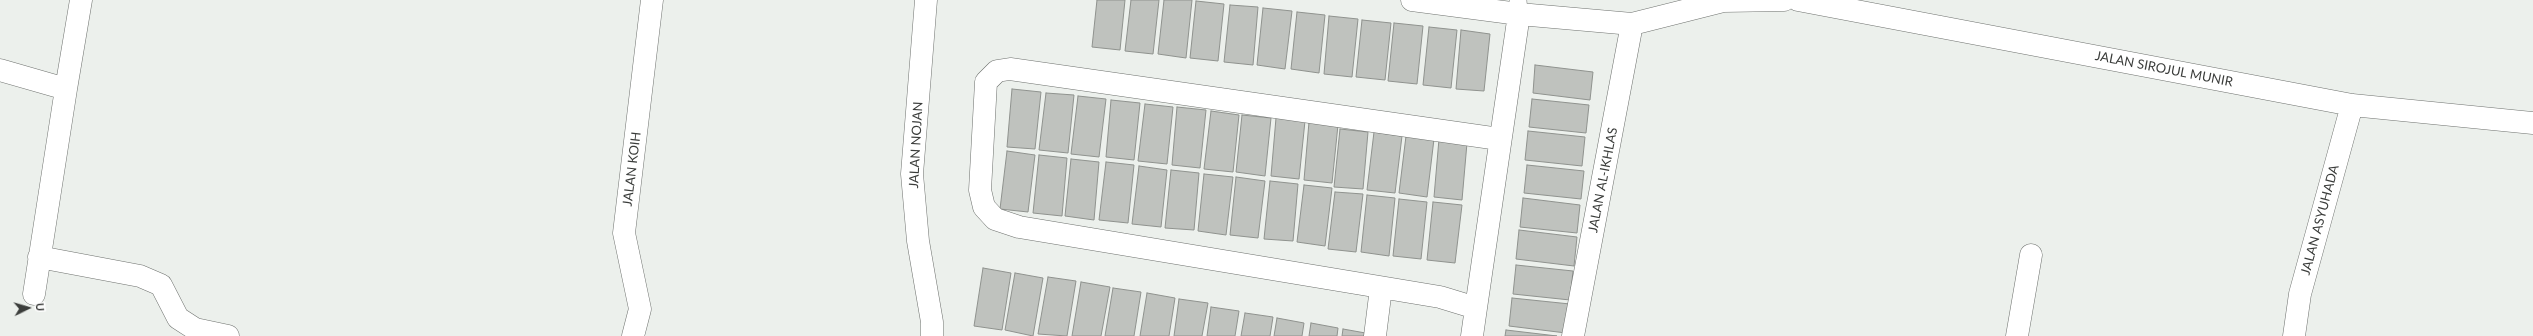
<!DOCTYPE html>
<html>
<head>
<meta charset="utf-8">
<style>
  body { margin:0 }
  #map { position:relative; width:2533px; height:336px; overflow:hidden; background:#ecf0ec; font-family:Lato,sans-serif }
  canvas { display:block }
  .north { position:absolute; left:8px; top:288px; width:40px; height:40px; -webkit-text-stroke:3px #fff; paint-order:stroke; rotate:85deg; font-size:11px; font-weight:700; line-height:16px; text-align:center; color:#3b3d3b }
  .north::after { content:''; display:block; margin:auto; width:14px; height:18px; background:#3b3d3b; clip-path:polygon(50% 0,100% 100%,50% 72%,0 100%) }
</style>
</head>
<body>
<div id="map">
<canvas width="2533" height="336"></canvas>
<div class="north">U</div>
</div>
<script>
const g = document.querySelector('canvas').getContext('2d');
g.lineJoin = 'round';
function fillPath(path, color) { g.fillStyle = color; g.fill(path, 'evenodd'); }
const shape = rows => new Path2D(rows.map(r => 'M' + r).join(''));
function stroke(path, color, width, dash) { g.strokeStyle = color; g.lineWidth = width; g.lineCap = dash ? 'butt' : 'round'; g.setLineDash(dash || []); g.stroke(path); }
function label(font, color, halo, rows, align = 'center') {
  g.font = font + ' Lato,sans-serif'; g.lineWidth = 4; g.setLineDash([]); g.textBaseline = 'middle'; g.strokeStyle = halo; g.fillStyle = color; for (const [text, x, y, turn = 0] of rows) {
    g.save(); g.translate(x, y); g.rotate((+turn || 0) * Math.PI / 180); g.textAlign = isNaN(turn) ? turn : align; if (halo) g.strokeText(text, 0, 0); g.fillText(text, 0, 0); g.restore();
  }
}
const building = shape([
  [1097,0,1125,0,1120,50,1092,47,1097,0],
  [1131,0,1159,0,1153,54,1125,51,1131,0],
  [1164,0,1192,0,1186,58,1158,54,1164,0],
  [1196,1,1224,4,1218,61,1190,58,1196,1],
  [1230,5,1258,7,1253,65,1224,62,1230,5],
  [1263,8,1292,11,1285,69,1257,65,1263,8],
  [1297,12,1325,15,1319,73,1291,69,1297,12],
  [1329,16,1358,19,1352,77,1324,74,1329,16],
  [1362,20,1391,23,1385,80,1356,77,1362,20],
  [1394,23,1423,26,1417,84,1388,81,1394,23],
  [1429,27,1457,30,1451,88,1423,85,1429,27],
  [1461,30,1490,34,1484,91,1456,89,1461,30],
  [1535,65,1593,72,1590,100,1533,93,1535,65],
  [1012,89,1041,92,1035,149,1007,147,1012,89],
  [1046,93,1074,95,1068,153,1039,150,1046,93],
  [1078,96,1106,99,1099,157,1071,154,1078,96],
  [1532,99,1589,105,1586,133,1529,127,1532,99],
  [1111,100,1140,103,1134,160,1106,157,1111,100],
  [1145,104,1173,107,1167,164,1138,161,1145,104],
  [1177,107,1206,110,1200,168,1172,165,1177,107],
  [1211,111,1239,115,1233,172,1204,169,1211,111],
  [1242,115,1271,118,1265,176,1236,172,1242,115],
  [1276,118,1305,121,1299,179,1271,176,1276,118],
  [1309,122,1338,125,1332,183,1304,180,1309,122],
  [1340,129,1368,132,1363,189,1334,187,1340,129],
  [1528,131,1585,137,1582,166,1525,160,1528,131],
  [1374,132,1402,136,1395,193,1367,190,1374,132],
  [1406,136,1434,139,1427,197,1399,193,1406,136],
  [1439,139,1467,143,1462,200,1434,197,1439,139],
  [1007,151,1035,155,1028,212,1000,209,1007,151],
  [1039,155,1067,158,1062,216,1033,213,1039,155],
  [1071,159,1099,162,1094,220,1065,216,1071,159],
  [1106,162,1134,165,1128,223,1099,220,1106,162],
  [1527,165,1584,171,1581,199,1524,193,1527,165],
  [1139,166,1167,170,1161,227,1132,224,1139,166],
  [1171,170,1199,173,1194,230,1165,228,1171,170],
  [1204,174,1233,177,1226,235,1198,231,1204,174],
  [1236,177,1265,181,1258,238,1230,235,1236,177],
  [1270,181,1298,184,1293,241,1264,239,1270,181],
  [1304,185,1332,188,1325,246,1297,242,1304,185],
  [1335,192,1363,194,1356,252,1328,249,1335,192],
  [1367,195,1395,198,1389,256,1361,252,1367,195],
  [1523,198,1580,205,1577,233,1520,227,1523,198],
  [1399,199,1427,202,1421,259,1393,256,1399,199],
  [1433,202,1462,205,1455,263,1427,260,1433,202],
  [1519,230,1577,237,1574,266,1516,259,1519,230],
  [1516,265,1573,271,1570,300,1513,294,1516,265],
  [983,268,1011,273,1002,330,974,326,983,268],
  [1015,273,1043,278,1033,336,1005,330,1015,273],
  [1048,277,1076,281,1067,336,1038,334,1048,277],
  [1081,282,1110,287,1101,336,1072,336,1081,282],
  [1113,288,1141,292,1134,336,1105,336,1113,288],
  [1147,293,1175,298,1169,336,1140,336,1147,293],
  [1512,298,1570,304,1566,333,1509,326,1512,298],
  [1179,299,1208,303,1202,336,1174,336,1179,299],
  [1211,307,1239,311,1235,336,1207,336,1211,307],
  [1245,313,1273,317,1270,336,1241,336,1245,313],
  [1277,318,1304,323,1302,336,1274,336,1277,318],
  [1311,323,1338,328,1337,336,1309,336,1311,323],
  [1343,329,1371,334,1371,336,1342,336,1343,329],
  [1506,330,1557,336,1505,336,1506,330]
]);
fillPath(building, '#bfc2be');
stroke(building, '#8f928e', 1);
const service = shape([
  [1518,0,1519,14]
]);
const minor = shape([
  [926,0,912,174,918,241,932,322,932,336],
  [1412,0,1519,14,1632,24,1723,1,1784,0],
  [1798,0,2352,105,2533,123],
  [0,70,66,89,34,294],
  [66,89,81,0],
  [1499,139,1010,69,997,71,986,82,980,190,984,207,995,219,1019,227,1440,297,1476,308,1519,14],
  [39,257,140,276,161,285,178,318,195,329,228,336],
  [633,336,640,309,624,233,652,0],
  [1375,336,1381,288],
  [1472,336,1476,308],
  [1573,336,1632,24],
  [2017,336,2031,255],
  [2294,336,2300,294,2352,105]
]);
stroke(service, '#6f726f', 18);
stroke(minor, '#6f726f', 23);
stroke(service, '#fff', 17);
stroke(minor, '#fff', 22);
label('13px', '#3b3d3b', '#fff', [
  ["JALAN SIROJUL MUNIR",2164,69,11],
  ["JALAN NOJAN",916,145,-87],
  ["JALAN KOIH",632,169,-83],
  ["JALAN AL-IKHLAS",1603,180,-79],
  ["JALAN ASYUHADA",2320,220,-75]
]);
</script>
</body>
</html>
